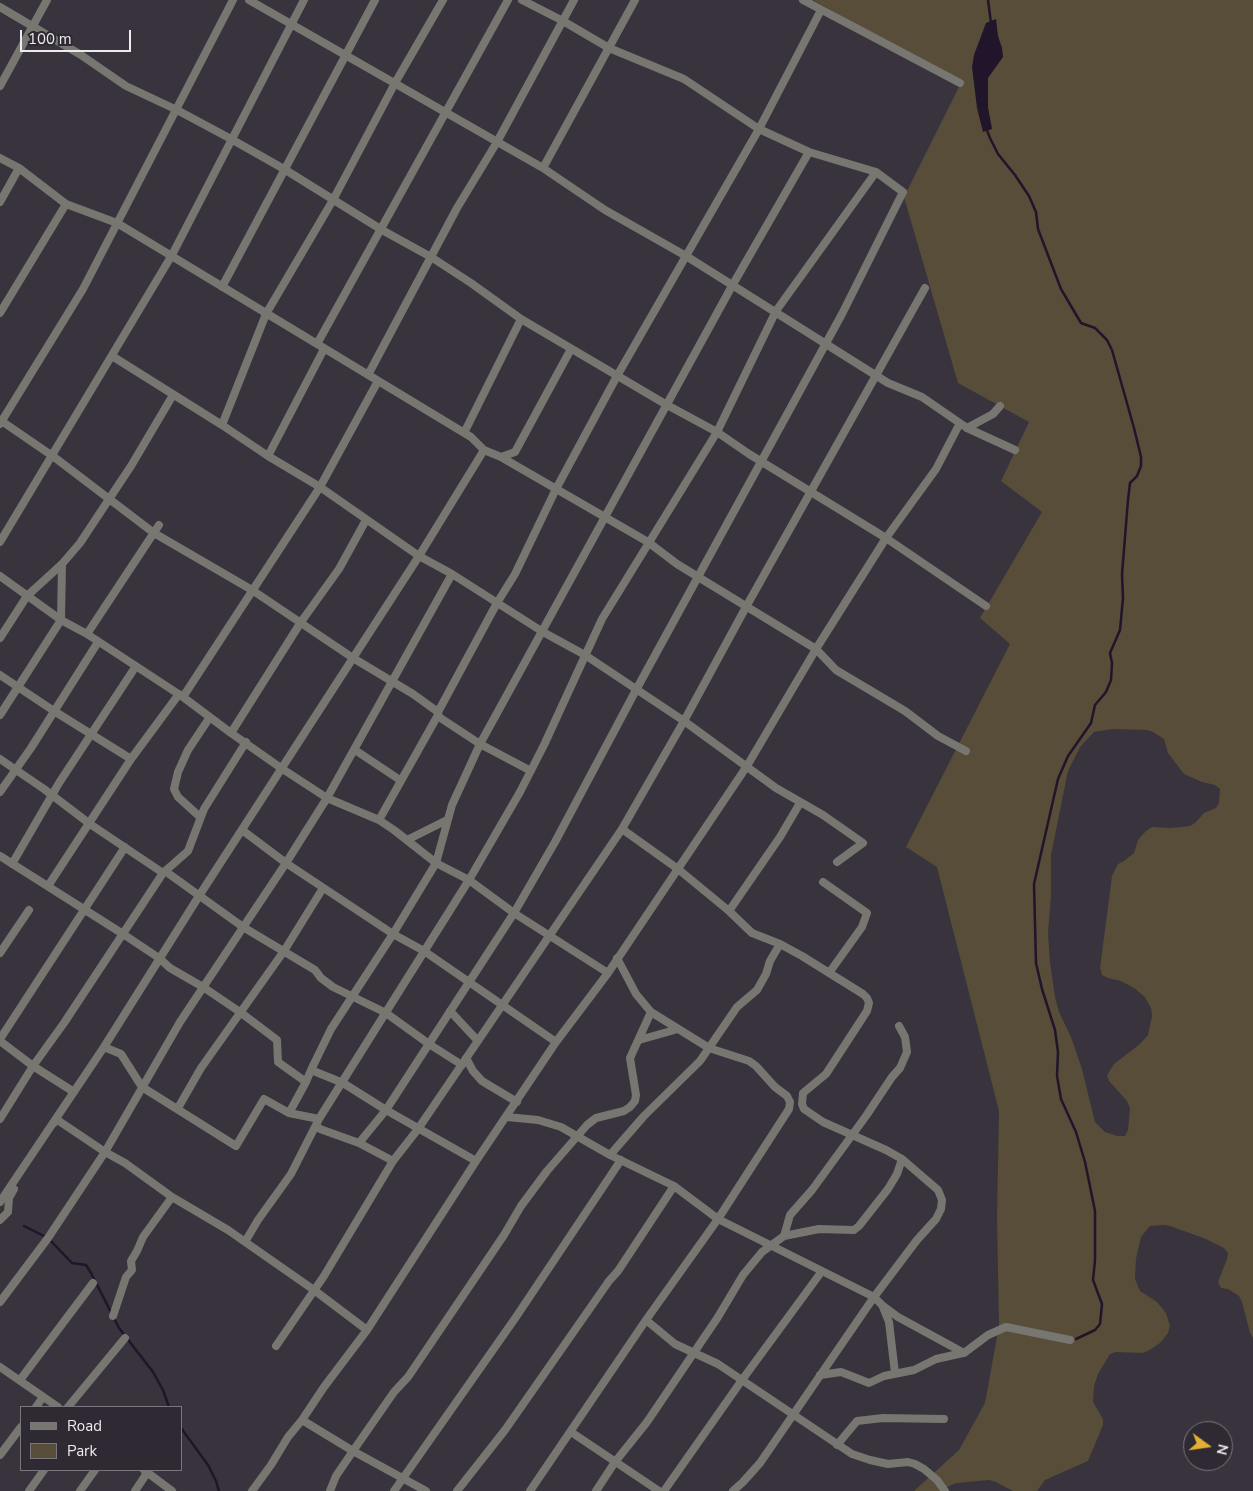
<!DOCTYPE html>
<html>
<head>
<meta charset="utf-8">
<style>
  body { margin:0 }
  #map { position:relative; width:1253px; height:1491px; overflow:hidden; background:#38333c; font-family:"Nunito Sans",sans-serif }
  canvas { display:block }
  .legend { position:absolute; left:20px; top:1406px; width:162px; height:65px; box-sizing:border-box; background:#2e2932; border:1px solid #7a767e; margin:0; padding:6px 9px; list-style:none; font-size:15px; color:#edeaf0 }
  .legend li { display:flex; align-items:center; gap:10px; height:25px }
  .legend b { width:25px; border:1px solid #7a767e }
  .north { position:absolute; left:1183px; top:1421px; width:50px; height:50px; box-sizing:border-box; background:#2e2932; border:1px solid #7a767e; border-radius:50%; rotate:104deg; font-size:14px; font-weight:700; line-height:20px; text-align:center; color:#edeaf0 }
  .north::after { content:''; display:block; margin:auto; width:18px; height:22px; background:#e2af34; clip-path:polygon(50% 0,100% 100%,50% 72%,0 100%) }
  .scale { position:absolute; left:20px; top:30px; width:111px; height:22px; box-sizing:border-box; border:2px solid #edeaf0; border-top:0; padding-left:6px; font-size:15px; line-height:18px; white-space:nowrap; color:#edeaf0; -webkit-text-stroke:4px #2e2932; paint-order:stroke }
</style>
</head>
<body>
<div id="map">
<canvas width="1253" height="1491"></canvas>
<ul class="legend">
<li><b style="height:6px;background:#787671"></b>Road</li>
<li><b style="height:14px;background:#584d38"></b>Park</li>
</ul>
<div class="north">N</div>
<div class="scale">100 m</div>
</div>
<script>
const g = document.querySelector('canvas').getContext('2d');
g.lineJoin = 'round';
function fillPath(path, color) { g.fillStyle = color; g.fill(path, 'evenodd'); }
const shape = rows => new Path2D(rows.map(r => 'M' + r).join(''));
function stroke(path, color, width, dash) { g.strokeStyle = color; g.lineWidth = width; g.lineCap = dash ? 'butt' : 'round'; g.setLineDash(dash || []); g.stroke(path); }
fillPath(shape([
  [813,0,1253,0,1253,1338,1250,1333,1242,1302,1239,1296,1228,1289,1221,1288,1218,1282,1227,1259,1228,1253,1224,1248,1206,1239,1170,1226,1164,1225,1150,1226,1141,1237,1136,1259,1135,1279,1140,1291,1157,1302,1166,1313,1170,1326,1168,1333,1160,1343,1148,1351,1142,1353,1116,1352,1110,1354,1098,1374,1094,1386,1093,1402,1103,1419,1103,1425,1088,1461,1045,1480,1037,1491,1013,1491,996,1482,989,1480,957,1483,951,1485,941,1491,914,1491,959,1450,985,1403,999,1326,997,1217,999,1111,937,867,906,847,1010,644,980,618,1042,512,1001,481,1029,422,958,383,904,197,961,83],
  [1113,729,1147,730,1153,732,1164,739,1168,753,1184,774,1202,782,1215,785,1220,789,1219,803,1216,808,1204,813,1195,823,1190,826,1171,828,1152,827,1146,831,1138,840,1134,853,1124,861,1118,864,1112,876,1100,968,1102,975,1108,978,1121,981,1134,988,1145,997,1151,1008,1152,1016,1148,1035,1140,1044,1114,1064,1107,1075,1109,1081,1127,1101,1130,1108,1128,1130,1125,1136,1117,1136,1105,1132,1095,1122,1082,1069,1071,1037,1059,1012,1055,997,1050,962,1048,933,1051,896,1051,855,1068,771,1080,747,1094,732]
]), '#584d38');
fillPath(shape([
  [996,19,998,36,1002,48,1003,57,988,78,988,107,992,129,983,132,977,108,972,67,974,55,986,23]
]), '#20152a');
stroke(shape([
  [988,0,991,23],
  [986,128,990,138,998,154,1015,175,1029,196,1036,212,1038,229,1061,289,1081,323,1095,328,1107,340,1112,350,1134,428,1141,457,1141,466,1137,476,1130,483,1128,500,1122,574,1123,598,1120,630,1110,653,1112,663,1111,680,1106,692,1095,705,1091,723,1068,756,1058,779,1034,884,1036,963,1042,989,1055,1030,1058,1052,1057,1076,1061,1099,1076,1132,1085,1162,1095,1211,1095,1260,1093,1280,1102,1304,1100,1324,1095,1330,1076,1339],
  [24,1226,48,1238,72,1263,86,1265,91,1273,119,1328,153,1372,163,1390,169,1407],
  [181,1428,208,1465,216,1481,219,1491]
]), '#20152a', 2.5);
stroke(shape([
  [249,0,543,168,605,210,686,256,888,383,922,397,967,428,1015,450],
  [803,0,960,83],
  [0,7,81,55,126,86,177,110,231,139,284,169,382,230,431,257,471,283,521,319,667,405,717,432,749,454,886,538,986,606],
  [0,86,47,0],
  [0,158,19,168,66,204,117,223,471,437,484,450,501,457,515,452,571,349],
  [543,168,635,0],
  [0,202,19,168],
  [222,287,375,0],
  [0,313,66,204],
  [317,344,508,0],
  [112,356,222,425,268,456,320,487,419,556,452,574,543,632,585,655,684,721,746,607,925,288],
  [368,375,457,208,497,142,574,0],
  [0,420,54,457,154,533,252,590,353,658,413,694,438,712],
  [0,424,83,289,233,0],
  [222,425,266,314,333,200,395,83,443,0],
  [967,428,993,414,1000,406],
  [464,433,521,319],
  [268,456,324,349],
  [501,457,648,542,677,564,816,649,836,670,905,711,938,736,966,751],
  [0,542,172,255,304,0],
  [0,576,61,620,87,634,183,697,231,733,281,768,327,798,379,820,394,830,436,863,469,880,514,913,608,973],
  [87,634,159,525],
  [0,638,27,596,62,564,80,543,131,466,173,395],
  [0,675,54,711,131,759],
  [183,697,320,487,378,381],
  [0,715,61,620,62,564],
  [231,733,301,622,339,569,366,520],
  [355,750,400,780],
  [0,759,44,789,90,824,163,873],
  [531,771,480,744,439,717,438,712,497,603,515,574,556,489,617,376,759,129,821,10],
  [0,792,31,748,98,642],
  [200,817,178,797,174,789,178,772,188,750,210,717],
  [379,820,438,715],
  [242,830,286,863,393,934,424,951,556,1042],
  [407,840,447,820],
  [0,856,123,934,159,958,170,968,203,987,240,1012,277,1040,278,1062,306,1082,311,1070,343,1083,386,1110,476,1161],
  [12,864,59,783,136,666],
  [165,871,243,927,315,970,321,978,333,987,386,1013,429,1044,462,1065],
  [823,882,867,913,862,927,829,973],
  [48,886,131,759,179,694],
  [729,911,780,837,800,803],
  [0,953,29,910],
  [450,1011,478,1041],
  [0,1039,125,847],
  [639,1040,678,1029],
  [0,1041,33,1066,74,1092],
  [104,1047,121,1054,142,1087,236,1146,264,1099,289,1113,319,1119,291,1174,258,1220,245,1242],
  [466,1058,473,1071,482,1081,517,1102],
  [311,1070,331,1029,393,934,436,863,452,805,480,744,732,286,809,152],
  [178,1108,201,1068,284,951,323,888],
  [289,1113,306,1082],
  [507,1117,538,1120,561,1127,610,1155,674,1186,718,1219,874,1297,917,1240,936,1219,941,1209,942,1200,938,1190,902,1159,886,1150,823,1122,804,1109,802,1104,803,1093,826,1074,867,1011,869,1003,867,998,863,994,802,956,780,944,752,933,729,911,678,869,622,829],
  [0,1119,33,1066,64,1023,163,873,188,851,204,809,246,742],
  [54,1123,56,1119,105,1152,125,1163,172,1197,228,1230,314,1290,367,1330],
  [359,1143,386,1110,514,913,555,842,636,690,842,314,903,192,876,172,809,152,759,129,684,79,609,48,563,21,522,0],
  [610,1155,644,1116,700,1061,737,1007,757,990,766,974,770,961,780,944],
  [393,1161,359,1143,320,1129,317,1126,317,1122,469,880,520,792,544,745,602,619,717,432,776,311,876,172],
  [0,1202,104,1047,199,896,419,556,484,450],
  [0,1220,8,1212,9,1198,14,1189],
  [784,1236,790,1215,812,1190,866,1116,892,1077,900,1068,907,1052,905,1037,899,1026],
  [0,1302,48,1238,105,1152,180,1022,286,863,327,798,452,574],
  [883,1307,889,1322,895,1373],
  [113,1316,126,1277,132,1270,131,1261,137,1251,143,1237,172,1197],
  [646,1320,675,1344,718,1364,852,1454,870,1460,888,1464,908,1462,915,1464,924,1469,937,1480,945,1491],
  [276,1346,324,1276,393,1161,418,1129,622,829,684,721,776,788,823,815,863,843,837,862],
  [0,1367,58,1407],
  [820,1375,841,1372,869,1383,884,1376,914,1370,936,1359,963,1353],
  [20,1380,93,1283],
  [36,1407,43,1397],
  [68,1407,125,1338],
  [302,1420,353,1451,426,1491],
  [571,1432,659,1491],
  [837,1445,857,1421,883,1418,944,1419],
  [0,1455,21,1427],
  [144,1470,172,1491],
  [29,1491,44,1470],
  [80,1491,95,1470],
  [135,1491,147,1473],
  [252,1491,271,1465,288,1437,302,1420,324,1387,367,1330,476,1161,556,1042,608,973,747,766,816,649,886,538,936,469,960,423],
  [330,1491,336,1476,353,1451,394,1392,408,1377,504,1235,521,1206,547,1171,587,1125,596,1118,624,1111,630,1107,635,1101,636,1095,630,1058,651,1012],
  [394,1491,516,1317,621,1160],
  [457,1491,505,1430,609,1281,618,1271,674,1186],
  [530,1491,646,1320,718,1219,789,1109,790,1102,787,1096,775,1087,756,1066,749,1061,709,1048,651,1012,636,994,617,958],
  [596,1491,615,1462,647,1422,718,1317,743,1275,762,1252,784,1236,819,1229,854,1230,859,1226,888,1189,897,1174,902,1159],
  [664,1491,742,1380,822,1271],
  [733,1491,743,1482,760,1463,874,1297,883,1306,898,1317,964,1353,988,1335,1006,1327,1070,1340]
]), '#787671', 8);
</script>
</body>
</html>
